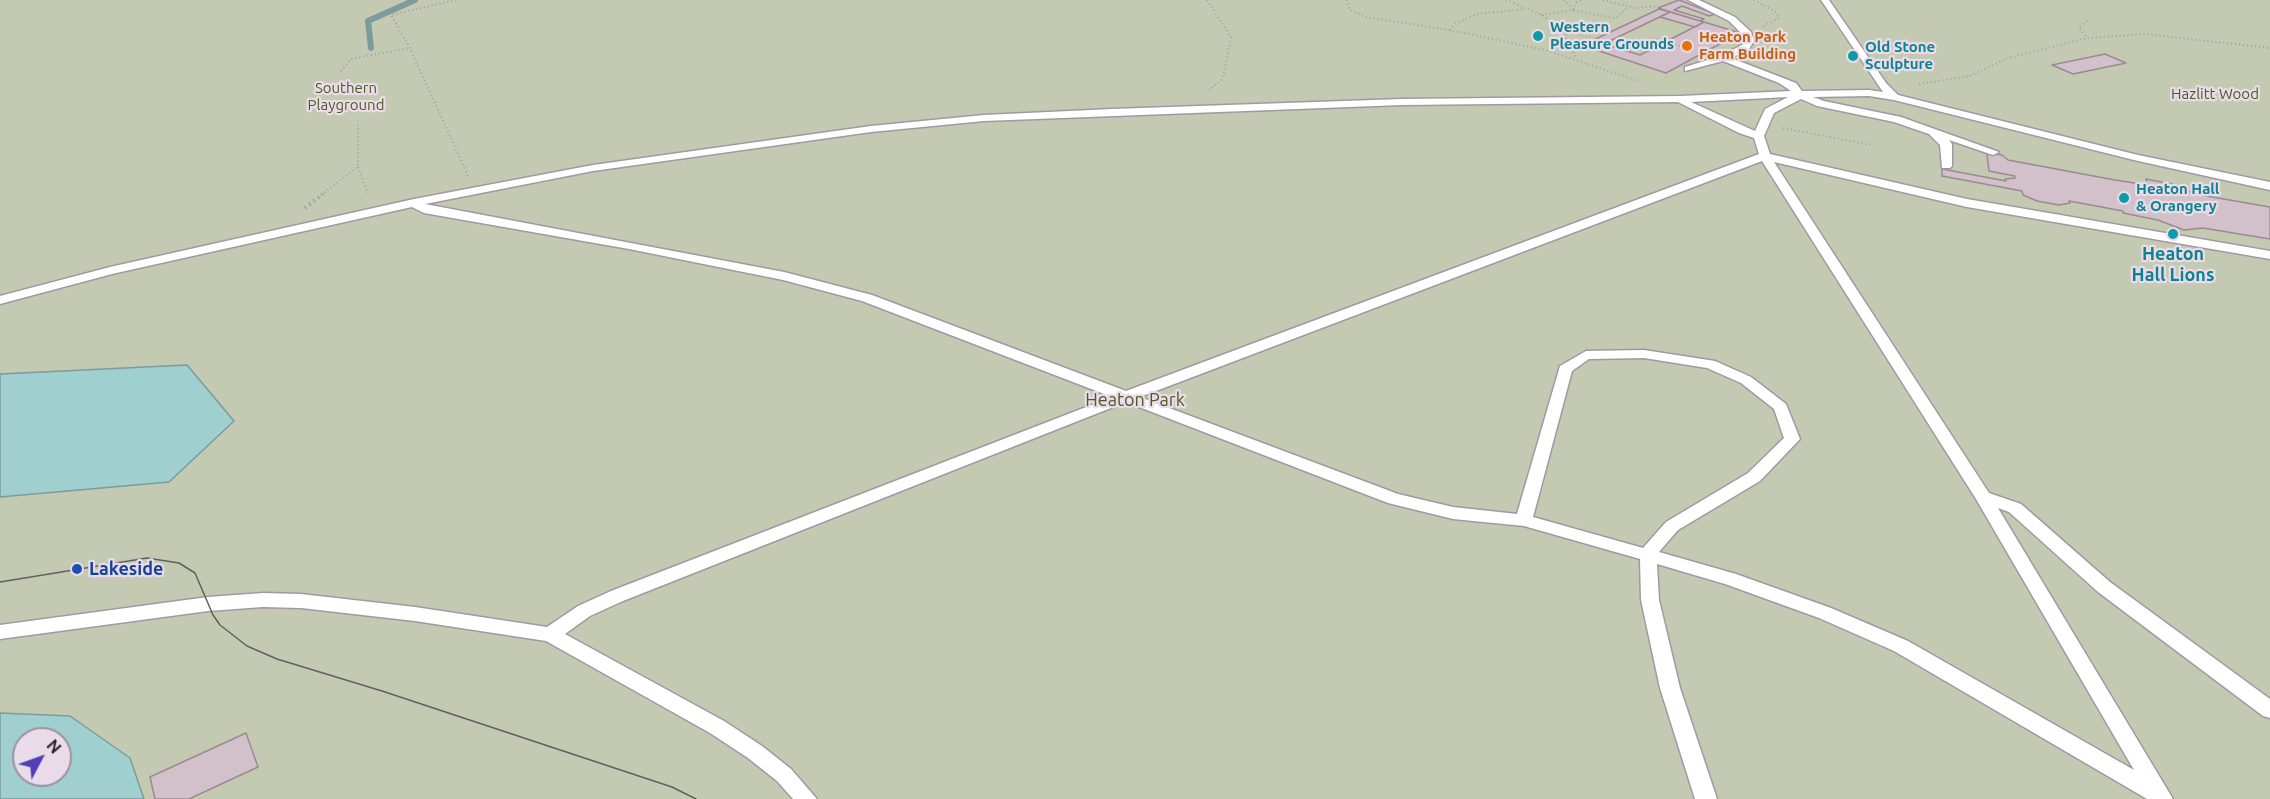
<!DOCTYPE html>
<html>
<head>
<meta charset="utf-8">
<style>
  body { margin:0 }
  #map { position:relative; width:2270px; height:799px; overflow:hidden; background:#eadbe9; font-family:Ubuntu,sans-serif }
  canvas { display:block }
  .north { position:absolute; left:12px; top:727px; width:60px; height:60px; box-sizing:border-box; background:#eadbe9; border:2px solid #9c919b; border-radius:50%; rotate:49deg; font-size:16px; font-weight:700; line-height:24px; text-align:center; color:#262126 }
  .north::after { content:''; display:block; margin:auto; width:21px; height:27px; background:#523fb7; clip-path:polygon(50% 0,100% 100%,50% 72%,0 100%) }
</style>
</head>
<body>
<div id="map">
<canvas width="2270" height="799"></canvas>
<div class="north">N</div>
</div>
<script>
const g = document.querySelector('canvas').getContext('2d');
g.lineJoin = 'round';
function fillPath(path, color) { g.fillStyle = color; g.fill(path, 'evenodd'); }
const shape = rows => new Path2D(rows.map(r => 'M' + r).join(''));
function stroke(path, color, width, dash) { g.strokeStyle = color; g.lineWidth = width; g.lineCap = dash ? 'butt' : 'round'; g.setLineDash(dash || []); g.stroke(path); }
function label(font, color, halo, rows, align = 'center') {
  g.font = font + ' Ubuntu,sans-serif'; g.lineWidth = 4.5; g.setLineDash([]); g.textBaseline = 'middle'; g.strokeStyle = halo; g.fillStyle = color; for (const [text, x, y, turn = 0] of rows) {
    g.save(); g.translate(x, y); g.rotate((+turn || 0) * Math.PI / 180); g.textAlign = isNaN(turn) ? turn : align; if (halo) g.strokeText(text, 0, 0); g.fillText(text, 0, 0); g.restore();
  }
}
fillPath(shape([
  [0,0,2270,0,2270,799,0,799],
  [24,739,60,739,60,775,24,775]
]), '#c3cab1');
const water = shape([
  [187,365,234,421,169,482,0,497,0,374,187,365],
  [0,713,70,716,130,758,144,799,0,799,0,713],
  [24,739,60,739,60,775,24,775,24,739]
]);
fillPath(water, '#a0cfd0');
stroke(water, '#7b9b9d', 1.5);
stroke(shape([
  [371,48,368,21,415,0]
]), '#7b9b9d', 6);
const building = shape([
  [1679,0,1715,14,1709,16,1682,6,1674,10,1704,19,1700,21,1658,8,1679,0],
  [1659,9,1670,12,1593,49,1583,45,1659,9],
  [1670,12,1700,21,1704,22,1695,27,1660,17,1670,12],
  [1704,22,1740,33,1666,73,1593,49,1604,44,1640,55,1704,22],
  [2105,54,2126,63,2073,74,2052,65,2105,54],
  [1987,154,1993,154,2002,155,2008,160,2115,180,2147,185,2146,179,2186,187,2188,191,2195,194,2270,207,2270,239,2203,228,2184,230,2158,220,2123,213,2123,211,2069,201,2070,203,2059,205,2037,201,2023,195,2022,191,1942,176,1942,169,2006,181,2005,179,2015,178,2015,176,1989,171,1987,154],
  [246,733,258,767,189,799,155,799,150,777,246,733]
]);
fillPath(building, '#d2c1cb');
stroke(building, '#9b8a94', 1.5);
const service = shape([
  [1688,0,1699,0,1735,17,1751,32,1754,41,1749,49,1731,58,1796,83,1802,91,1869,90,1883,92,1821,0,1829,0,1886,83,1898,95,2138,155,2270,182,2270,190,2138,161,1894,100,1869,96,1813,97,1824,101,1901,117,1999,152,1993,155,1949,140,1952,144,1952,166,1950,168,1942,168,1940,145,1929,134,1894,122,1817,106,1801,99,1774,113,1764,136,1770,154,1967,199,2270,251,2270,259,1967,207,1774,162,1989,493,2021,504,2110,582,2270,699,2270,718,2263,716,2098,592,2009,512,1998,508,2173,799,2147,799,1894,651,1819,618,1725,584,1657,564,1659,600,1680,688,1717,799,1695,799,1660,688,1641,600,1640,559,1524,526,1453,519,1388,503,1126,402,623,601,590,616,565,634,724,721,762,746,791,769,817,799,793,799,777,781,748,758,710,733,546,641,415,621,301,608,263,607,208,611,0,639,0,625,208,597,263,593,301,594,415,607,547,627,578,606,611,591,1112,397,862,301,783,280,629,249,424,213,412,207,112,274,0,304,0,296,110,267,414,199,593,165,871,126,984,115,1112,109,1402,99,1680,96,1791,91,1779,83,1723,61,1685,71,1685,67,1720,56,1742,45,1744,41,1743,35,1729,21,1688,0],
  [1788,97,1765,109,1755,131,1691,102,1788,97],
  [1678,102,1739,133,1754,138,1759,154,1126,391,872,295,784,272,425,204,593,171,871,132,984,121,1402,105,1678,102],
  [1762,161,1976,499,2134,770,1908,641,1831,608,1736,574,1659,552,1678,530,1760,481,1800,439,1786,404,1751,377,1715,361,1644,350,1586,351,1560,366,1517,514,1453,507,1398,494,1140,397,1762,161],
  [1644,358,1707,368,1741,383,1774,409,1784,438,1748,473,1666,522,1643,548,1533,517,1572,371,1589,359,1644,358]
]);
stroke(service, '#a497a4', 3);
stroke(shape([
  [456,0,391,15,410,48,468,176],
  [1207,0,1231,37,1223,79,1209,90],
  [1346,0,1350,10,1366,17,1460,32,1549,51,1638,81],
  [1506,0,1542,15,1565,30,1595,39],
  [1564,0,1573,9],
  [1603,0,1635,8,1658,6],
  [1754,0,1776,12,1779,18,1762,27],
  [1573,10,1577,2,1584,0],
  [1542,15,1573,10,1612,18,1617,17,1628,7],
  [2087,21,2079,27,2087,38],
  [1450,30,1455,24,1477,14,1525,9],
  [1565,30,1566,39,1577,59],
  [1607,43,1630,48,1652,38,1692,49],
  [341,71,351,59,410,48],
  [1919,84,1970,76,2008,58,2087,38,2145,34,2270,48],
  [1783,128,1871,145],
  [358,167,368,194],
  [321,195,358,167,358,121]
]), '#a79ca7', 2, [1, 3]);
stroke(shape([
  [305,208,323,194]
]), '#a79ca7', 4, [1.5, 4]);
fillPath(service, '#fff');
stroke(shape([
  [0,582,147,558,179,563,195,573,213,615,220,625,247,646,277,659,382,691,672,787,696,799]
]), '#655d65', 1.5);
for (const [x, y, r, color] of [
  [1538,36,6,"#0f9aa8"],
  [1687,46,6,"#e8710a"],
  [1853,56,6,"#0f9aa8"],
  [2124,198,6,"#0f9aa8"],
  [2173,234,6,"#0f9aa8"],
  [77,569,6,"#1a4fb4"]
]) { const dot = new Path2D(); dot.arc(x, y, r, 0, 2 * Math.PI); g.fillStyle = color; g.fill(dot); stroke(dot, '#eadbe9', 2); }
label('bold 15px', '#0d838f', '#eadbe9', [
  ["Western",1550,27],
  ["Pleasure Grounds",1550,44],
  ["Old Stone",1865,47],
  ["Sculpture",1865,64],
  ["Heaton Hall",2136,189],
  ["& Orangery",2136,206]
], 'left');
label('bold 15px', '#c56008', '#eadbe9', [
  ["Heaton Park",1699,37],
  ["Farm Building",1699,54]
], 'left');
label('15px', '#4e5a24', '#eadbe9', [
  ["Southern",346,88],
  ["Playground",346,105],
  ["Hazlitt Wood",2215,94]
]);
label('bold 18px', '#0d838f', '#eadbe9', [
  ["Heaton",2173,254],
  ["Hall Lions",2173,275]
]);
label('18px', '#4e5a24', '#eadbe9', [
  ["Heaton Park",1135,400]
]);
label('bold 18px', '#164399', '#eadbe9', [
  ["Lakeside",89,569]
], 'left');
</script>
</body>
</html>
